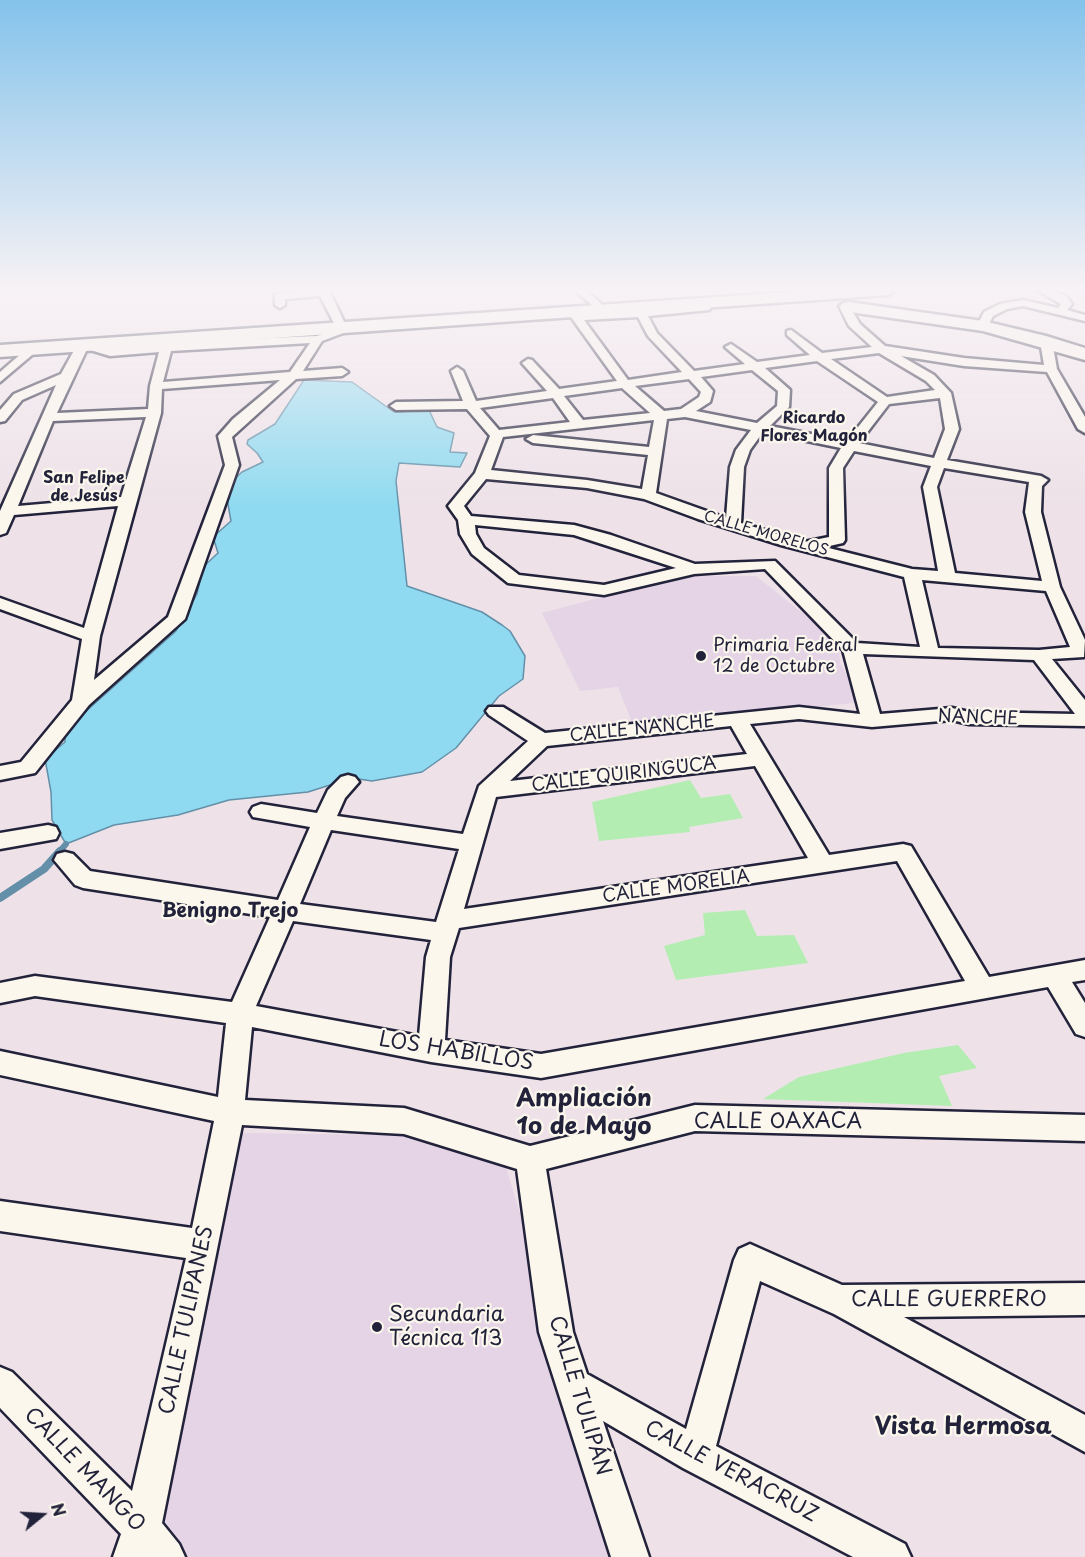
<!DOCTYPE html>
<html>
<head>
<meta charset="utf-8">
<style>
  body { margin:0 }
  #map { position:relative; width:1085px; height:1557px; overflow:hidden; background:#eee2e8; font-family:"Playpen Sans",sans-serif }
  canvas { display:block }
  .north { position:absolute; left:12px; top:1485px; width:60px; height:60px; -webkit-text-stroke:4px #fbf7ec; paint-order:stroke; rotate:72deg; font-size:16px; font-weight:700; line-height:24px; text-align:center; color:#22223b }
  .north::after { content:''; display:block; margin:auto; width:21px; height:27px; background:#22223b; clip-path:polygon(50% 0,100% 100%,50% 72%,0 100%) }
</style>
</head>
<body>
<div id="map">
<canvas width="1085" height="1557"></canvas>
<div class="north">N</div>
</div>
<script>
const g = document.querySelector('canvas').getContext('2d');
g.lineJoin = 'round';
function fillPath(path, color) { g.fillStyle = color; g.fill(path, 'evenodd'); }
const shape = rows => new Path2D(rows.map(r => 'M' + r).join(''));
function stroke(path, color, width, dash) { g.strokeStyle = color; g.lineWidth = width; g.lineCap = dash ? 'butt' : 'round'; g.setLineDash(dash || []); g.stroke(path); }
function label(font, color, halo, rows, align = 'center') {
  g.font = font + ' "Playpen Sans",sans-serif'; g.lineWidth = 4.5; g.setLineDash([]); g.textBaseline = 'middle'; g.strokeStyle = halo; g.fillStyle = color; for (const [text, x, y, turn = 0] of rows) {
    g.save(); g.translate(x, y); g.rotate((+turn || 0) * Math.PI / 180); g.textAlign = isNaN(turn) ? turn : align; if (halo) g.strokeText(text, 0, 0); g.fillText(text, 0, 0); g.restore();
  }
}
fillPath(shape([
  [681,576,756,576,824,630,839,649,840,663,863,702,633,725,618,687,580,691,542,613],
  [242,1133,398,1135,506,1167,623,1557,189,1557,158,1522]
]), '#e4d4e6');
fillPath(shape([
  [690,780,701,798,730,794,743,818,689,827,690,832,599,841,592,802],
  [745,910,757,936,794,935,808,963,676,980,664,946,705,935,703,913],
  [958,1045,977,1068,939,1076,952,1106,763,1099,799,1077,904,1053]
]), '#b3edb2');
const water = shape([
  [304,380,352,382,394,412,429,410,437,427,454,433,450,452,467,453,460,467,399,463,396,481,407,586,482,612,502,625,510,631,525,656,523,679,499,696,456,748,422,772,372,781,352,778,308,792,229,800,178,815,114,825,66,844,52,820,51,792,45,759,65,742,65,730,176,631,197,594,203,567,218,553,213,537,231,521,227,499,229,484,242,472,263,462,257,453,247,444,248,440,275,424,304,380]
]);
fillPath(water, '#8fdaf0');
stroke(water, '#6390a8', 1.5);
stroke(shape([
  [59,852,66,844]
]), '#6390a8', 6);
stroke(shape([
  [0,898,44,869,60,851]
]), '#6390a8', 8);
const minor = shape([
  [316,290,329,290,346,326,356,323,362,326,322,341,303,371,342,368,348,372,342,376,296,379,232,437,239,465,185,619,89,705,35,773,0,780,0,766,21,762,72,700,82,639,0,609,0,598,84,628,118,506,14,515,6,533,0,535,0,511,56,385,22,400,5,421,0,422,0,410,14,394,61,374,77,345,83,342,110,348,213,341,217,333,221,332,227,335,224,340,317,336,337,329,320,296,285,299,285,305,280,308,275,305,275,294,316,290],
  [310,343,290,372,163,382,171,351,310,343],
  [87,349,110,356,159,352,150,386,148,409,57,413,87,349],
  [280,380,233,419,218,436,225,465,168,617,94,680,100,636,161,413,162,389,280,380],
  [146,417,121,497,18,506,53,421,146,417],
  [575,290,586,290,606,308,597,310,575,290],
  [1037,290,1050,290,1066,296,1072,304,1067,310,1085,315,1085,321,1023,306,1007,309,993,316,987,328,977,326,984,312,1000,304,1023,300,1058,308,1061,304,1037,290],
  [707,300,716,302,709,310,648,316,657,333,694,371,745,364,725,347,731,344,757,362,810,355,787,335,787,331,791,330,822,353,872,347,849,326,839,306,844,303,848,304,860,324,885,346,964,358,1044,365,1040,341,1046,338,1052,341,1057,369,1085,417,1085,433,1078,429,1047,372,964,366,901,356,934,375,951,393,959,429,947,460,1041,476,1048,480,1042,486,1041,512,1060,587,1085,640,1084,657,1052,659,1085,700,1085,726,969,724,952,720,872,727,799,719,750,724,829,855,903,844,911,846,989,977,1085,960,1085,980,1072,982,1085,1003,1085,1037,1076,1034,1048,987,541,1078,431,1062,252,1027,245,1100,404,1108,530,1146,695,1105,1085,1115,1085,1141,695,1131,546,1169,573,1332,587,1374,686,1429,734,1260,739,1249,750,1244,842,1285,1085,1283,1085,1315,904,1317,1085,1415,1085,1452,834,1314,760,1281,716,1446,905,1544,911,1557,853,1557,683,1468,603,1421,649,1557,611,1557,539,1332,517,1169,404,1134,242,1125,162,1523,179,1544,185,1557,113,1557,121,1534,0,1408,0,1367,12,1372,132,1491,186,1258,0,1231,0,1201,192,1228,214,1121,0,1075,0,1051,218,1097,226,1023,35,996,0,1003,0,983,35,976,232,1002,270,917,83,888,75,885,54,860,57,854,65,852,73,854,90,871,278,900,310,827,253,817,250,812,253,807,261,804,317,813,328,790,341,777,348,775,355,777,359,782,345,798,337,816,463,834,479,786,528,741,489,715,486,711,489,707,503,707,545,733,799,707,860,714,843,650,765,569,694,574,604,595,508,583,472,554,460,534,458,520,448,506,475,473,490,436,467,409,396,410,390,406,396,402,463,401,451,371,457,367,463,371,476,401,547,391,522,363,528,359,532,360,559,389,617,381,566,310,567,308,575,308,579,314,694,307,702,305,707,300],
  [638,317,648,336,682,372,628,380,584,320,638,317],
  [879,353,926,381,935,390,887,397,831,359,879,353],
  [817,361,878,402,847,441,770,426,789,407,790,390,765,368,817,361],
  [752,370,778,391,777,406,757,423,696,411,710,402,713,391,701,377,752,370],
  [689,379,701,392,699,397,681,409,664,411,635,386,689,379],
  [622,388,650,413,583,420,564,396,622,388],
  [553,398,570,422,499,430,480,408,553,398],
  [940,398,945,429,934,458,859,443,889,404,940,398],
  [685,417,751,430,736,450,730,467,726,518,656,493,667,419,685,417],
  [654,420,649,447,533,435,526,439,533,443,648,455,642,489,587,480,491,470,503,437,654,420],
  [763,432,841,448,829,468,829,537,804,542,741,523,744,467,750,450,763,432],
  [854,451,931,466,923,487,938,571,912,569,825,547,843,543,845,540,843,468,854,451],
  [944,468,1029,482,1025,512,1042,581,955,573,937,487,944,468],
  [486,479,587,488,644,499,698,519,781,545,904,577,920,647,857,643,775,561,695,564,611,535,574,525,471,516,464,506,486,479],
  [475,525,574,535,676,568,604,585,519,575,484,548,476,534,475,525],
  [922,580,1046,591,1070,647,1039,650,938,648,922,580],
  [863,654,1034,660,1075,714,969,712,952,708,880,714,863,654],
  [731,726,747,754,510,781,547,746,731,726],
  [755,766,808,858,464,909,496,797,755,766],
  [331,830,459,849,436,922,300,904,331,830],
  [897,861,965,981,541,1054,445,1040,450,957,459,928,897,861],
  [293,921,431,940,426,957,419,1036,256,1006,293,921],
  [29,347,39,349,0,382,0,372,29,347],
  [48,825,56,827,59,833,56,839,0,849,0,833,48,825]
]);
const primary = shape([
  [822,290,896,290,888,295,0,357,0,345,822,290],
  [849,302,983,321,1046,336,1085,348,1085,360,983,331,843,311,841,307,843,303,849,302]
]);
stroke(minor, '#22223b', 5);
stroke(primary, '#22223b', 5);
fillPath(minor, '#fbf7ec');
fillPath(primary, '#fbf7ec');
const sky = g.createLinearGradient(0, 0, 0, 508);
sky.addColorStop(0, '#84c3eb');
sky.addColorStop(0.57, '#f7f2f5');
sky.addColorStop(1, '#f7f2f500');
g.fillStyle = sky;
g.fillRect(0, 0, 1085, 508);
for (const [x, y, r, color] of [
  [701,656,6,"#22223b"],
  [377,1327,6,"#22223b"]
]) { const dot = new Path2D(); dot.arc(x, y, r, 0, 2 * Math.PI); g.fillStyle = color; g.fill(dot); stroke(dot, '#fbf7ec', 2); }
label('15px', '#22223b', '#fbf7ec', [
  ["CALLE MORELOS",766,534,16]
]);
label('bold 16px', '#22223b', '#fbf7ec', [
  ["Ricardo",814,419],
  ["Flores Magón",814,437],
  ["San Felipe",84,479],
  ["de Jesús",84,497]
]);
label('18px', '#22223b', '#fbf7ec', [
  ["Primaria Federal",713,646],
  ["12 de Octubre",713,667]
], 'left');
label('18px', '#22223b', '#fbf7ec', [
  ["NANCHE",978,718,2],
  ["CALLE NANCHE",642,729,-6],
  ["CALLE QUIRINGUCA",624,775,-7],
  ["CALLE MORELIA",676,887,-8]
]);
label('bold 20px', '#22223b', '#fbf7ec', [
  ["Benigno Trejo",230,911]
]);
label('21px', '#22223b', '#fbf7ec', [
  ["LOS HABILLOS",456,1052,9],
  ["CALLE OAXACA",778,1122],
  ["CALLE GUERRERO",949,1300],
  ["CALLE TULIPANES",187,1320,-78],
  ["CALLE TULIPÁN",579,1396,73],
  ["CALLE MANGO",84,1470,46],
  ["CALLE VERACRUZ",731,1472,28]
]);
label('21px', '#22223b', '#fbf7ec', [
  ["Secundaria",389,1315],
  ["Técnica 113",389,1339]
], 'left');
label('bold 24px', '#22223b', '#fbf7ec', [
  ["Ampliación",584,1099],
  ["1o de Mayo",584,1127],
  ["Vista Hermosa",963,1427]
]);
</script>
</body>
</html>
